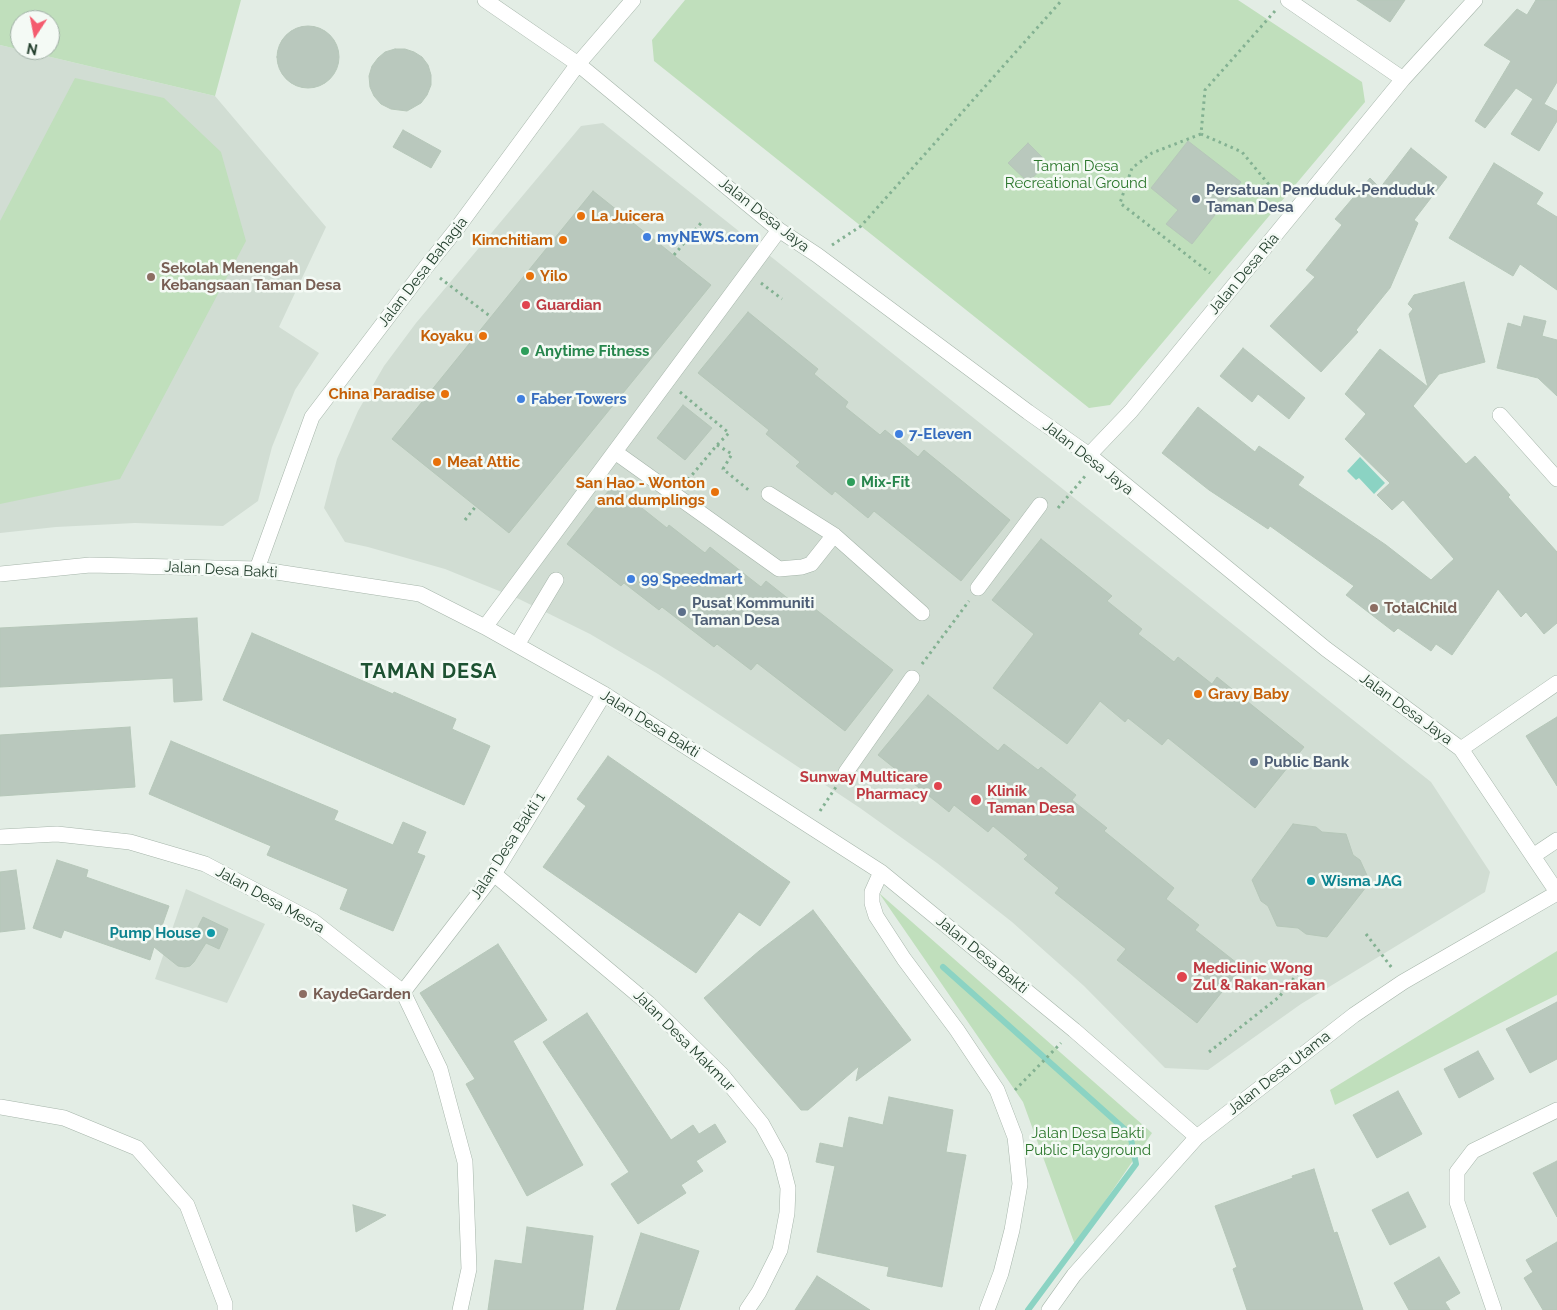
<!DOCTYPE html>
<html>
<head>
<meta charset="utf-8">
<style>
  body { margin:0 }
  #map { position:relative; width:1557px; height:1310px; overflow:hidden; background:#e3ede5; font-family:Raleway,sans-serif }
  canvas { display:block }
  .north { position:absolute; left:10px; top:10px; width:50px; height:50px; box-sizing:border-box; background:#f4faf5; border:1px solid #a0afa5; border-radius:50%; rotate:191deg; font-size:14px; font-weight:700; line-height:20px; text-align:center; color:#233f2d }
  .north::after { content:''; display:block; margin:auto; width:18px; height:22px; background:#f45b6e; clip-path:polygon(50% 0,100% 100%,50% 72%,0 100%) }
</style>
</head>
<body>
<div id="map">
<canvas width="1557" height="1310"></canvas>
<div class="north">N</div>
</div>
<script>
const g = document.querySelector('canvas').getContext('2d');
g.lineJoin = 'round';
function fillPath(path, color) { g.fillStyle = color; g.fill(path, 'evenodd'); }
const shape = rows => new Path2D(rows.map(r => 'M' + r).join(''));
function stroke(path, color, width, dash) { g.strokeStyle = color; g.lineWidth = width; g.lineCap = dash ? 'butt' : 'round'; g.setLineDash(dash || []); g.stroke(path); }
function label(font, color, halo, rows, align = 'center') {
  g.font = font + ' Raleway,sans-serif'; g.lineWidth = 5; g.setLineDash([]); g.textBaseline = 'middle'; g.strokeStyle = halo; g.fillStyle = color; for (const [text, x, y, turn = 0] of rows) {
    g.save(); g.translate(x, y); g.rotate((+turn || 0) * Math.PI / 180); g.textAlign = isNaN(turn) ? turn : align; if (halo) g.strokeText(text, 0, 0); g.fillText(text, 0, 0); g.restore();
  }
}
fillPath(shape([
  [0,45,215,96,326,227,279,327,319,353,295,390,272,447,258,501,223,526,135,523,56,527,0,533],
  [603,123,1431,782,1490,872,1485,892,1301,1004,1208,1070,1165,1068,1084,986,1012,922,937,863,860,808,658,674,590,634,519,599,445,569,368,547,345,542,324,508,337,459,358,411,384,366,416,323,581,126],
  [186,889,265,924,227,1003,155,979]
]), '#d1ddd3');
fillPath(shape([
  [0,0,241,0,215,96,0,45],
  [20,20,50,20,50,50,20,50],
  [685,0,1238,0,1362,82,1365,102,1110,405,1089,408,654,61,652,40],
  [75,78,164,98,221,152,246,241,120,479,0,504,0,221],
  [879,893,1152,1133,1075,1245,1023,1102],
  [1557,951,1557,995,1335,1105,1330,1090]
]), '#c0dfbc');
fillPath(shape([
  [1360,457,1385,483,1374,494,1359,478,1356,480,1347,471]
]), '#8bd3c3');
stroke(shape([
  [943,967,1130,1134,1136,1164,1028,1310]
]), '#8bd3c3', 6);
const building = shape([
  [1357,0,1405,0,1390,22,1357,0],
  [1536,0,1557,0,1557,82,1544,104,1557,111,1557,121,1539,151,1511,134,1533,99,1516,88,1485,128,1475,121,1511,61,1484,45,1517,9,1527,15,1536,0],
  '277 57a31 31 0 1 1 62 0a31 31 0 1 1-62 0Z',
  [395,49,405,49,414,52,422,57,428,65,431,75,431,85,427,95,421,103,407,111,391,109,381,104,374,96,370,87,369,76,372,66,378,58,385,52,395,49],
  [403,130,441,151,431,168,393,147,403,130],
  [1188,141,1241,182,1192,244,1166,224,1178,210,1151,188,1188,141],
  [1028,143,1048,163,1028,182,1008,163,1028,143],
  [1411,148,1447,177,1414,220,1418,223,1390,288,1356,330,1358,332,1321,372,1270,326,1315,277,1306,270,1342,225,1335,219,1370,178,1380,188,1411,148],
  [1494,163,1543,193,1536,204,1557,217,1557,290,1520,264,1513,276,1449,238,1494,163],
  [593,191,711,285,509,533,392,439,593,191],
  [1464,282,1485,362,1439,374,1413,406,1466,464,1475,456,1510,495,1508,497,1557,552,1557,623,1544,634,1526,612,1521,617,1498,589,1452,655,1436,644,1431,651,1398,628,1394,632,1346,595,1354,586,1270,526,1268,529,1209,490,1162,453,1198,407,1255,452,1259,446,1304,477,1298,485,1386,545,1431,580,1454,559,1403,500,1392,510,1377,495,1390,483,1345,439,1366,414,1345,394,1380,349,1428,387,1409,314,1413,309,1408,304,1414,295,1464,282],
  [748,312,818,369,814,374,848,402,845,407,880,435,885,430,918,457,924,450,1010,520,961,581,874,511,868,518,835,491,832,495,796,466,800,462,766,434,769,430,698,373,748,312],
  [1524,316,1546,321,1542,336,1557,340,1557,396,1538,378,1497,368,1508,323,1521,327,1524,316],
  [1243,348,1305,398,1289,419,1258,394,1252,402,1220,376,1243,348],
  [683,405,712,428,685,460,657,438,683,405],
  [613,485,667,528,669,525,705,553,710,547,761,587,766,581,800,608,805,601,893,670,845,731,757,663,751,670,717,644,714,647,662,607,659,610,624,583,621,586,567,544,613,485],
  [1041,539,1112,596,1107,601,1142,629,1138,634,1155,647,1174,662,1178,657,1212,684,1217,677,1304,747,1255,808,1168,738,1162,745,1128,718,1125,722,1100,701,1067,744,993,688,1034,634,992,600,1041,539],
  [197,618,202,700,174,702,173,678,0,687,0,628,197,618],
  [252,633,393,694,394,692,456,719,452,729,490,746,464,805,223,700,252,633],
  [928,695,998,751,1004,744,1038,770,1041,767,1076,795,1072,800,1107,828,1104,831,1174,888,1166,899,1199,925,1195,930,1242,967,1197,1023,1117,960,1126,949,1055,893,1059,888,1024,859,1028,855,993,826,988,832,954,805,949,812,878,755,928,695],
  [1557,717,1557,786,1526,736,1557,717],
  [130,727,135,787,0,796,0,735,130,727],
  [171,741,338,811,334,820,393,845,403,822,426,832,417,853,425,856,393,931,340,909,348,889,267,855,271,846,149,794,171,741],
  [608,756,790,882,760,926,739,912,696,973,543,867,586,806,577,799,608,756],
  [1293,824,1316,827,1322,832,1346,834,1353,855,1360,860,1370,882,1327,937,1306,934,1298,928,1277,926,1268,906,1261,901,1252,880,1293,824],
  [57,860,88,870,86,877,169,906,157,940,200,940,193,937,203,917,228,929,219,949,206,943,194,962,190,966,185,967,178,966,154,947,150,960,64,930,61,938,33,928,57,860],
  [16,870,25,929,0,932,0,872,16,870],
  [813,910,911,1040,856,1081,859,1066,808,1110,801,1110,704,998,759,951,813,910],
  [498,944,547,1020,513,1041,583,1165,527,1196,466,1084,475,1079,420,993,498,944],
  [1557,1002,1557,1059,1530,1073,1506,1029,1557,1002],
  [587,1013,671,1140,693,1125,699,1134,715,1124,726,1142,696,1161,703,1171,681,1185,686,1193,638,1224,611,1184,629,1172,543,1042,587,1013],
  [1478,1051,1494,1079,1459,1098,1444,1069,1478,1051],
  [1398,1091,1422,1134,1377,1158,1353,1115,1398,1091],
  [889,1097,953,1110,946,1152,966,1155,942,1287,887,1276,889,1267,817,1252,835,1166,816,1162,820,1143,843,1148,849,1117,883,1125,889,1097],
  [1557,1161,1557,1217,1533,1173,1557,1161],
  [1314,1169,1334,1233,1337,1232,1363,1310,1247,1310,1233,1269,1237,1267,1215,1206,1293,1178,1292,1176,1314,1169],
  [1408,1192,1426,1227,1390,1245,1372,1210,1408,1192],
  [353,1205,386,1215,356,1232,353,1205],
  [527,1227,593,1236,583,1310,488,1310,495,1260,522,1264,527,1227],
  [641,1233,699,1251,679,1310,616,1310,641,1233],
  [1557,1242,1557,1310,1543,1310,1524,1278,1533,1272,1526,1260,1557,1242],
  [1439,1257,1460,1293,1445,1302,1450,1310,1409,1310,1394,1283,1439,1257],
  [817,1276,870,1310,795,1310,817,1276]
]);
fillPath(building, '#b9c8bd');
stroke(building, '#b6c7b9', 1);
const minor = shape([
  [485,0,578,64,779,230,817,255,1028,412,1089,455,1326,649,1461,749,1557,892],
  [1288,0,1403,79],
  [1500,415,1557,479],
  [615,452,779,569,802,567,811,564,834,535],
  [1089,455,1131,411,1403,79,1475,0],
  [769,494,834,535,922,613],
  [257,569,312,417,426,267,455,231,578,64,633,0],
  [0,574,90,565,257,569,420,594,485,627,604,694,881,872,1074,1030,1197,1137],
  [978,588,1040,505],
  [485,627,779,230],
  [517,645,556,580],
  [1461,749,1557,683],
  [846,772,912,678],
  [0,837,57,834,130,842,205,864,313,921,403,992,440,1069,465,1162,469,1269,460,1310],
  [1533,856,1557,840],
  [881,872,872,892,872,903,876,916,904,959,957,1030,997,1090,1015,1137,1020,1184,1012,1230,1001,1273,987,1310],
  [494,874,649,1004,722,1075,762,1124,780,1157,788,1188,787,1213,780,1250,759,1292,747,1310],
  [403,992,494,874,604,694],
  [0,1107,64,1118,137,1148,187,1205,225,1304,225,1310],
  [1049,1310,1074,1275,1197,1137,1354,1015,1403,982,1557,893],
  [1494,1310,1457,1202,1457,1172,1473,1151,1557,1110]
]);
stroke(minor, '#a6b5aa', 16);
stroke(shape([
  [1275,11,1205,90,1201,134,1242,152,1275,192],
  [1201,134,1152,153,1132,168,1120,203,1210,273],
  [832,245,861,226,1062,0],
  [674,255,701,223],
  [440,278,491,317],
  [761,283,782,299],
  [680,392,729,433,717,445,687,481],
  [717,445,732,454,723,469,751,492],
  [1058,508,1086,475],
  [465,520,476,506],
  [922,664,969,601],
  [820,811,836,787],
  [1366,934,1392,968],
  [1209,1052,1279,997,1298,973],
  [1015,1090,1061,1043]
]), '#83b192', 3, [2.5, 4]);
stroke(minor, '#fff', 15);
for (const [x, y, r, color] of [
  [1196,199,5,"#5c6f8a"],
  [581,216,5,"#e8710a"],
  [647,237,5,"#3f7fe0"],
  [563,240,5,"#e8710a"],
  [530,276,5,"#e8710a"],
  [151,277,5,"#8d6e63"],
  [526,305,5,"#e0444e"],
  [483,336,5,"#e8710a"],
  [525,351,5,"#2e9e5b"],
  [445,394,5,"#e8710a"],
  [521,399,5,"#3f7fe0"],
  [899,434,5,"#3f7fe0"],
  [437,462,5,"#e8710a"],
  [851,482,5,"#2e9e5b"],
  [715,492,5,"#e8710a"],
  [631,579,5,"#3f7fe0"],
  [1374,608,5,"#8d6e63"],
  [682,612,5,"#5c6f8a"],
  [1198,694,5,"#e8710a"],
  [1254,762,5,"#5c6f8a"],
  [938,786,5,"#e0444e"],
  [976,800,6,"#e0444e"],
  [1311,881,5,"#0f9aa8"],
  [211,933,5,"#0f9aa8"],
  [1182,977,6,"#e0444e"],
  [303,994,5,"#8d6e63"]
]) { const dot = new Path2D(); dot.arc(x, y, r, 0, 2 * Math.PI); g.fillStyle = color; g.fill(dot); stroke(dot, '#f4faf5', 2); }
label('15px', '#2c772d', '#f4faf5', [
  ["Taman Desa",1076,166],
  ["Recreational Ground",1076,183],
  ["Jalan Desa Bakti",1088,1133],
  ["Public Playground",1088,1150]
]);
label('bold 15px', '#4e5e75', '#f4faf5', [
  ["Persatuan Penduduk-Penduduk",1206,190],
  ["Taman Desa",1206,207],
  ["Pusat Kommuniti",692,603],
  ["Taman Desa",692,620],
  ["Public Bank",1264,762]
], 'left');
label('15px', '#233f2d', '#f4faf5', [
  ["Jalan Desa Jaya",764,215,38],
  ["Jalan Desa Bahagia",423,272,-52],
  ["Jalan Desa Ria",1244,274,-50],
  ["Jalan Desa Jaya",1088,458,38],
  ["Jalan Desa Bakti",221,570,3],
  ["Jalan Desa Jaya",1406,709,36],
  ["Jalan Desa Bakti",650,724,32],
  ["Jalan Desa Bakti 1",508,846,-57],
  ["Jalan Desa Mesra",270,900,29],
  ["Jalan Desa Bakti",982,955,39],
  ["Jalan Desa Makmur",684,1041,45],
  ["Jalan Desa Utama",1279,1073,-38]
]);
label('bold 15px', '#c56008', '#f4faf5', [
  ["La Juicera",591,216],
  ["Kimchitiam",553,240,"right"],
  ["Yilo",540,276],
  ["Koyaku",473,336,"right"],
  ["China Paradise",435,394,"right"],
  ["Meat Attic",447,462],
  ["San Hao - Wonton",705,483,"right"],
  ["and dumplings",705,500,"right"],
  ["Gravy Baby",1208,694]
], 'left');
label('bold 15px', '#366cbe', '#f4faf5', [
  ["myNEWS.com",657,237],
  ["Faber Towers",531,399],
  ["7-Eleven",909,434],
  ["99 Speedmart",641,579]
], 'left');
label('bold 15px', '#785e54', '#f4faf5', [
  ["Sekolah Menengah",161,268],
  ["Kebangsaan Taman Desa",161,285],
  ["TotalChild",1384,608],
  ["KaydeGarden",313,994]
], 'left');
label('bold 15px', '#be3a42', '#f4faf5', [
  ["Guardian",536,305],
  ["Sunway Multicare",928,777,"right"],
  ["Pharmacy",928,794,"right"],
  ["Klinik",987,791],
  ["Taman Desa",987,808],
  ["Mediclinic Wong",1193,968],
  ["Zul & Rakan-rakan",1193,985]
], 'left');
label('bold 15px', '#27864d', '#f4faf5', [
  ["Anytime Fitness",535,351],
  ["Mix-Fit",861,482]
], 'left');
label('bold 15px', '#0d838f', '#f4faf5', [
  ["Wisma JAG",1321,881],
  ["Pump House",201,933,"right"]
], 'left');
g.letterSpacing = '1px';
label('bold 20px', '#1e5232', '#f4faf5', [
  ["TAMAN DESA",429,672]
]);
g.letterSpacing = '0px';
</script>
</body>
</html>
